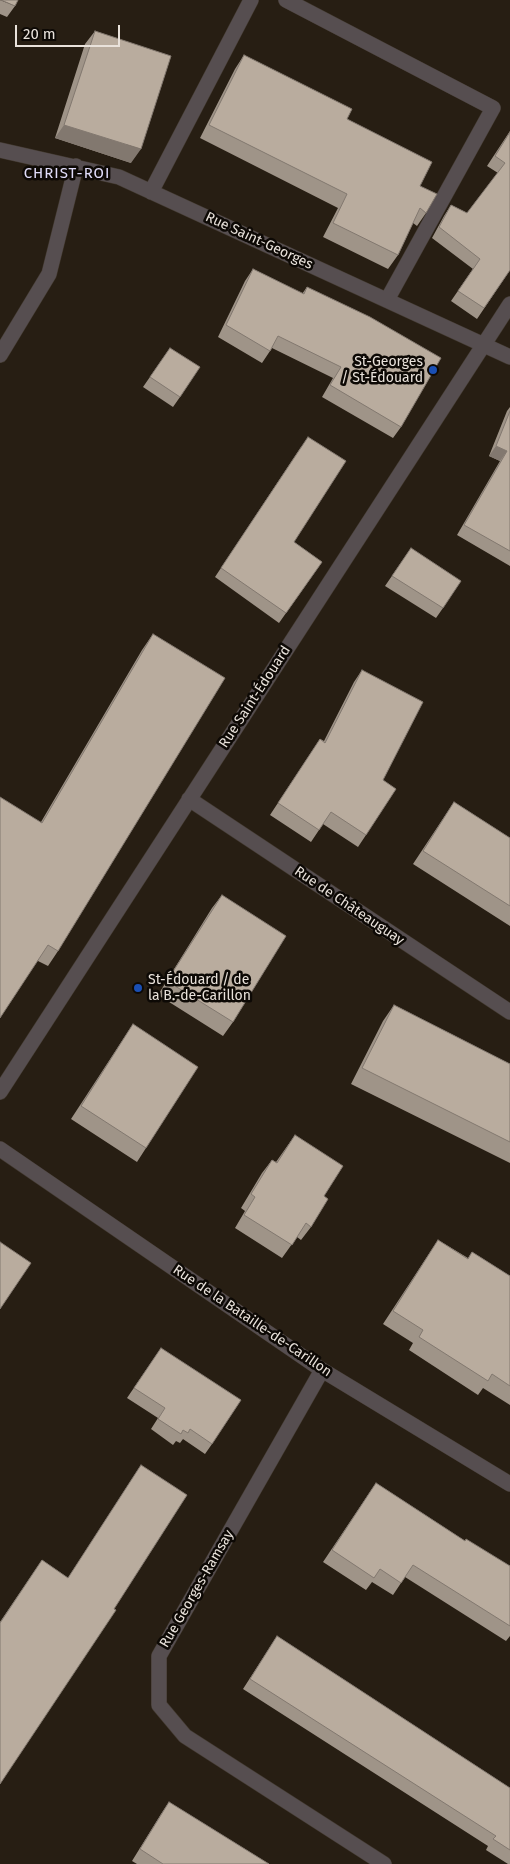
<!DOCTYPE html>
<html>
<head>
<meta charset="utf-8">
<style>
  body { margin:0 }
  #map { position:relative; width:510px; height:1864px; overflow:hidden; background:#271e13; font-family:"Fira Sans",sans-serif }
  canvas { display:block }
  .scale { position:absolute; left:15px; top:25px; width:105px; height:22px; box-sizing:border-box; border:2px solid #e9e2db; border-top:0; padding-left:6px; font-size:15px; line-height:18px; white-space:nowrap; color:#e9e2db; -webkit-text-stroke:4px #0d0905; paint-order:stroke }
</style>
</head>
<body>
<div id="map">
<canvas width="510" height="1864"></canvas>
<div class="scale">20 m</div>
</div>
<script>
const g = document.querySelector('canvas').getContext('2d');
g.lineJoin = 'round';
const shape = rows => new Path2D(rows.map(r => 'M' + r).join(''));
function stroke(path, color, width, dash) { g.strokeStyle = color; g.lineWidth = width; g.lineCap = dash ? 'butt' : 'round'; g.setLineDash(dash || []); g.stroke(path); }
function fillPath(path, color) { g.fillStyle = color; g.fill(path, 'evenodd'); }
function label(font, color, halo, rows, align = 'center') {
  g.font = font + ' "Fira Sans",sans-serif'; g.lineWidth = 5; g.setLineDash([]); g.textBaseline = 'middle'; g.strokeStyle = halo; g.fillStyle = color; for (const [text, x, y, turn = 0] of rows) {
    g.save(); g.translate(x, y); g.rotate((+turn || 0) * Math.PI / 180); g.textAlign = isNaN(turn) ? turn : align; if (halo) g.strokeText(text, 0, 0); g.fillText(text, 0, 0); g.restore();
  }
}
const minor = shape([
  [286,0,493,108,387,300],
  [0,150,119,177,510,357],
  [151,192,251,0],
  [0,355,49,274,76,166],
  [189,799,510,1012],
  [0,1092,510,304],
  [0,1149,322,1370,510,1484],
  [322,1370,159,1656,159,1705,185,1736,384,1864]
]);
stroke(minor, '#42392f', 16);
stroke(minor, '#564e50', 15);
fillPath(shape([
  [0,0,15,6,7,17,0,14],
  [95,31,131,163,55,138,85,44],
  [244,55,347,119,420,186,426,213,417,226,413,223,398,255,388,269,323,237,338,208,200,138,235,69],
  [510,131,510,270,477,319,451,301,473,269,432,238,444,216,451,205,467,213,498,173,487,166],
  [253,269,302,294,307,287,401,427,393,438,322,397,333,378,272,348,262,363,218,337,245,281],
  [170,348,180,397,173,407,143,387],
  [510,407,510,566,457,535,500,461,489,456,507,411],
  [301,447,294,542,322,562,279,623,215,577],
  [411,548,443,608,436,618,385,586],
  [153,634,58,951,48,966,38,961,41,822,142,650],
  [362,670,383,780,366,835,358,847,323,824,311,842,270,815,320,739,324,741,354,682],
  [454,802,510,838,510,926,413,864],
  [222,895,233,1022,223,1036,158,995,212,908],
  [394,1005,510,1064,510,1163,351,1084,383,1021],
  [133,1024,146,1148,137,1162,71,1119],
  [295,1135,324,1196,311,1227,301,1240,297,1237,282,1258,235,1228,245,1211,241,1208,262,1173,272,1160,276,1162],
  [438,1240,468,1258,472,1252,510,1276,510,1405,483,1388,478,1395,409,1350,413,1343,383,1324],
  [161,1348,212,1444,205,1454,183,1439,180,1443,176,1441,173,1445,151,1429,158,1418,127,1398],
  [141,1465,0,1784,0,1622,42,1560,68,1578],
  [376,1483,465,1541,510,1566,510,1636,506,1641,405,1577,393,1595,372,1582,366,1590,323,1562],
  [277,1636,510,1788,510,1864,508,1864,486,1850,488,1846,243,1689],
  [169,1802,269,1864,137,1864,132,1861,161,1814]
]), '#9f9488');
fillPath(shape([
  [64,125,141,149,131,163,55,138],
  [496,446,507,451,500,461,489,456]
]), '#82786f');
const building = shape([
  [1,0,18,0,15,6,1,0],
  [95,31,171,56,141,149,64,125,95,31],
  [244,55,352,109,347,119,432,162,420,186,437,194,426,213,420,208,398,255,333,223,347,194,209,125,244,55],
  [510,132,510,270,484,308,458,291,480,259,439,227,451,205,467,213,505,163,495,156,510,132],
  [253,269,304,294,307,287,370,317,441,358,401,427,330,385,341,367,278,336,270,351,226,325,253,269],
  [170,348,200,367,180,397,150,377,170,348],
  [510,411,510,551,464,525,507,451,496,446,510,411],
  [308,437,346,461,294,542,322,562,286,613,221,568,308,437],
  [411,548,461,581,443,608,392,576,411,548],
  [153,634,225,678,58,951,48,945,0,1018,0,797,42,823,153,634],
  [362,670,423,702,383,780,396,789,366,835,331,812,319,830,278,803,320,739,325,743,362,670],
  [454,802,510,838,510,906,423,851,454,802],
  [222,895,286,936,233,1022,167,981,222,895],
  [394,1005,510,1064,510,1142,362,1068,394,1005],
  [133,1024,198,1067,146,1148,81,1106,133,1024],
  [295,1135,343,1166,324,1196,328,1199,311,1227,306,1223,292,1245,244,1215,255,1197,251,1194,272,1160,277,1163,295,1135],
  [438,1240,468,1259,472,1252,510,1276,510,1386,492,1374,488,1381,419,1337,423,1330,393,1311,438,1240],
  [0,1242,31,1263,0,1309,0,1242],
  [161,1348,241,1400,212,1444,190,1429,188,1433,183,1430,181,1434,158,1419,165,1408,134,1388,161,1348],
  [141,1465,187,1495,114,1609,116,1610,0,1784,0,1623,42,1560,68,1578,141,1465],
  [376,1483,465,1541,466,1539,510,1566,510,1626,413,1565,401,1583,380,1569,374,1578,332,1550,376,1483],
  [277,1636,510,1788,510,1850,493,1839,496,1836,250,1679,277,1636],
  [169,1802,269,1864,163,1864,140,1849,169,1802]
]);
fillPath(building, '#b9ac9e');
stroke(building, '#82786f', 1);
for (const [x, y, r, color] of [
  [433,370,5,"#1a4fb4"],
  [138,988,5,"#1a4fb4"]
]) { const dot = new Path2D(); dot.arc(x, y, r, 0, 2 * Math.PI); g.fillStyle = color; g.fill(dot); stroke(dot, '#0d0905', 2); }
label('14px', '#e9e2db', '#0d0905', [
  ["Rue Saint-Georges",259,241,25],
  ["Rue Saint-Édouard",255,697,-57],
  ["Rue de Châteauguay",349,906,34],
  ["Rue de la Bataille-de-Carillon",252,1321,34],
  ["Rue Georges-Ramsay",197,1589,-60]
]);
label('14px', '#e9e2db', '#0d0905', [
  ["St-Georges",423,362],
  ["/ St-Édouard",423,378],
  ["St-Édouard / de",148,980,"left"],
  ["la B.-de-Carillon",148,996,"left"]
], 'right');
g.letterSpacing = '1px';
label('15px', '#e0dcf9', '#0d0905', [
  ["CHRIST-ROI",67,174]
]);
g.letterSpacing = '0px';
</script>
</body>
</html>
